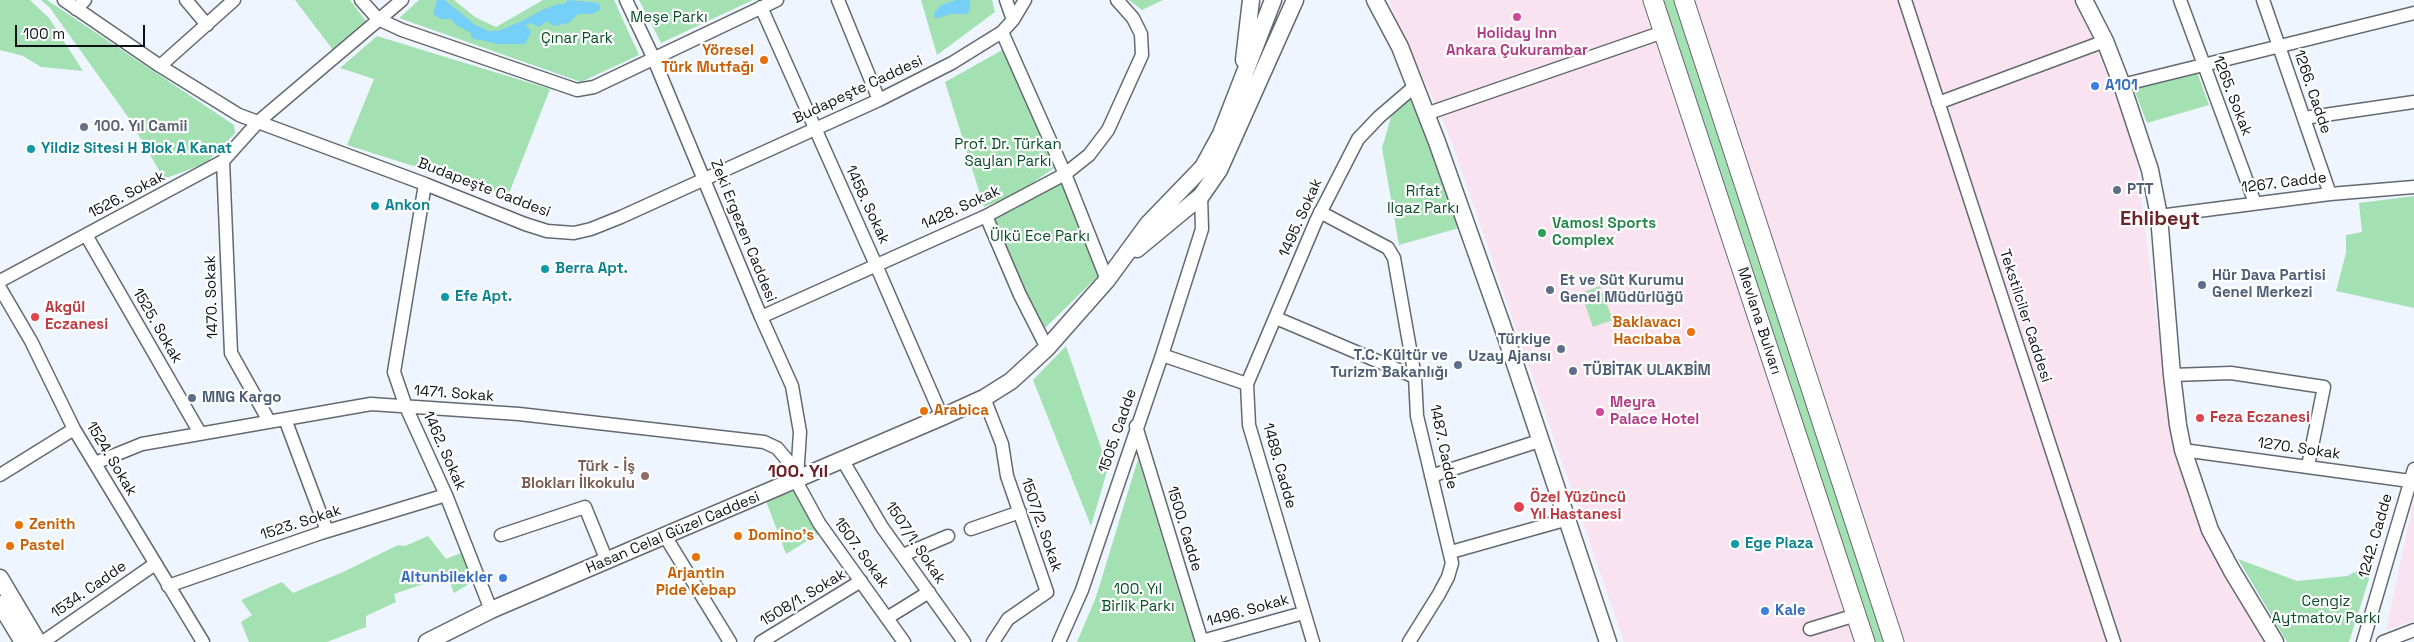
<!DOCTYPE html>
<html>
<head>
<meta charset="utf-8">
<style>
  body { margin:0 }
  #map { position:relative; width:2414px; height:642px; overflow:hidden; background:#eef5fe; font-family:"Space Grotesk",sans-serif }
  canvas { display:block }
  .scale { position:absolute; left:15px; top:25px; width:130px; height:22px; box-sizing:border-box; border:2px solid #0f1214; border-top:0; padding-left:6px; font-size:15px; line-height:18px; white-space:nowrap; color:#0f1214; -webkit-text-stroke:4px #fff; paint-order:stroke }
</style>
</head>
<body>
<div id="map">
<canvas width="2414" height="642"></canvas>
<div class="scale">100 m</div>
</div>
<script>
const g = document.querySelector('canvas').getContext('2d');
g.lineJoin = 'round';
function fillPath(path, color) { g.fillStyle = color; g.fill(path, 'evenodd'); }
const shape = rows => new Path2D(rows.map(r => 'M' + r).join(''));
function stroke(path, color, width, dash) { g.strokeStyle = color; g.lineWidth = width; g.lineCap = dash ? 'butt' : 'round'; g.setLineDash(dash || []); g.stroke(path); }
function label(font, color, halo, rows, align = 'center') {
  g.font = font + ' "Space Grotesk",sans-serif'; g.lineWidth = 4.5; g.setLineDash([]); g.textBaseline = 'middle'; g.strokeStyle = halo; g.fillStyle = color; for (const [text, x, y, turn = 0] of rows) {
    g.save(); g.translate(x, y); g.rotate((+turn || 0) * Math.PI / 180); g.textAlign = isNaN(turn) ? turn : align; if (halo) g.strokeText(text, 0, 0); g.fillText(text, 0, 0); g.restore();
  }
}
fillPath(shape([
  [1389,0,2079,0,2135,149,2172,439,2203,536,2263,642,1624,642,1449,134,1401,32],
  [2414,498,2414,621,2386,630]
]), '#fae3f0');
fillPath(shape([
  [0,0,30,0,49,18,83,71,41,67,23,56,0,50],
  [41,0,47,0,234,125,235,133,206,163,164,179,128,117,50,8],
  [295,0,350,0,366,21,333,50],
  [419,0,454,0,475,17,496,27,543,0,614,0,639,55,581,82,399,18],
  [639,0,753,0,661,43],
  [921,0,992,0,995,12,937,55],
  [1129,0,1163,0,1142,10],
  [1661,0,1676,0,1887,642,1873,642],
  [377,36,550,89,508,196,347,145,374,79,340,68],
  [1006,48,1054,168,1016,194,984,207,945,82],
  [2197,72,2209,105,2147,123,2134,89],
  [1415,86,1466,226,1399,245,1382,148,1391,117],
  [1062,178,1098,276,1044,329,988,218],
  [2414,196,2414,308,2336,291,2346,253,2346,235,2362,232,2359,203],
  [1600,286,1613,320,1593,327,1581,293],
  [1066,346,1108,468,1091,526,1033,380],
  [1138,459,1194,642,1077,642,1096,597],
  [794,491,820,533,786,554,766,501],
  [428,536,446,559,461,553,474,581,454,593,447,576,394,594,396,602,366,616,366,627,327,642,249,642,241,622,252,615,241,600,282,582,293,593,343,572,398,545,405,546],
  [2238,559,2297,581,2347,576,2374,563,2349,642,2287,642]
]), '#a3e1b3');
fillPath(shape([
  [437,0,445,0,474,24,488,31,498,31,522,21,544,9,559,4,565,4,568,0,599,3,601,9,592,14,578,14,569,23,553,26,547,21,539,27,531,23,526,25,531,32,525,44,498,44,471,38,471,33,456,25,451,19,441,19,433,15],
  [956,0,970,0,970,10,967,14,950,14,935,19,934,13,941,5]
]), '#76cff6');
const minor = shape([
  [64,0,160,66,239,115,425,184,525,224,547,231,574,233,591,229,621,217,879,100,952,63,1002,32,1013,20,1025,0],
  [186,0,207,25],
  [361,0,378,19,402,30,577,90,594,87,777,0],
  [626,0,653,57,761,317,792,386,800,432,797,478],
  [838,0,879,100],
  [1006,0,1013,20],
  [1905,0,2114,642],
  [2180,0,2255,203],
  [2263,0,2330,194],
  [761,7,876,265,942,417],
  [76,9,85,0],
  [1002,32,1065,174,1107,280],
  [160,66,234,0],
  [2122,85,2414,13],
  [1938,103,2105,41],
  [1426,114,1663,32],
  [2304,118,2414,102],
  [223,161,231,353,269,421],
  [425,184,394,372,406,407,446,495,491,610],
  [1320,212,1388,248,1394,258,1415,377,1417,416,1452,563,1448,577,1439,594,1409,642],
  [986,216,1020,295,1047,348],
  [2159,216,2330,194,2414,187],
  [86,235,200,433],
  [0,281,223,161,258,122,402,0],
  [0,288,31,341,74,429,203,642],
  [761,317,986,216,1065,174,1089,155,1108,130,1142,55,1141,34,1133,18,1117,0],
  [1276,318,1415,377],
  [1162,355,1247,384,1249,425,1313,642],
  [2172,375,2231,373,2324,387,2308,466],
  [1247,384,1316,221,1358,139,1379,117,1415,86],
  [984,398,1002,444,1007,476,1047,592,1008,619,993,642],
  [285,419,327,531],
  [1136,426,1202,642],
  [2183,450,2410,481],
  [843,461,882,527,964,642],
  [95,463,142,444,371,404,519,414,764,442,777,448,788,461,796,481,819,523,904,642],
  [0,475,74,429],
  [1431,476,1542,440],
  [971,529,1020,512],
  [501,535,585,507,607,561],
  [665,536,730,642],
  [1451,552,1568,519],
  [903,555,948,536],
  [168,586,321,533,446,495],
  [887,618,929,592],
  [1810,629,1856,615],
  [1202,641,1303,613],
  [43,642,155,564],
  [761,642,861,581],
  [1059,642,1082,590,1162,355,1202,229,1201,196],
  [2363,642,2414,469],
  [2383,642,2414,630]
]);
const major = shape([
  [1375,0,1400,47,1437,142,1502,325,1608,642],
  [2084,0,2105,41,2122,85,2150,170,2159,216,2172,375,2178,425,2183,450,2210,530,2232,571,2275,642],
  [1244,60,1251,0],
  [1137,249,1201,196,1219,170,1295,0],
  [0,578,38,642],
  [0,604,23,642],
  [427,642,491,610,942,417,984,398,1011,381,1047,348,1107,280,1148,224,1203,167,1221,134,1273,0]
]);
const highway = shape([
  [1653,0,1865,642],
  [1684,0,1894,642]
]);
stroke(minor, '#636970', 15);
stroke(major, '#636970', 19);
stroke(highway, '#636970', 21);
stroke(minor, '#fff', 12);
stroke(major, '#fff', 16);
stroke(highway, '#fff', 19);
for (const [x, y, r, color] of [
  [1517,17,5,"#d1479c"],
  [764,60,5,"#e8710a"],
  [2095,86,5,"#3f7fe0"],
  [84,127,5,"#6b7280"],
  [31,149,5,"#0f9aa8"],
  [2117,190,5,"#5c6f8a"],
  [375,206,5,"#0f9aa8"],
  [1542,233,5,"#2e9e5b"],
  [545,269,5,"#0f9aa8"],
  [2202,285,5,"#5c6f8a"],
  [1550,290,5,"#5c6f8a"],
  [445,297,5,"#0f9aa8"],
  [35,317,5,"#e0444e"],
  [1691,332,5,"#e8710a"],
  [1561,349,5,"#5c6f8a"],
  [1458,365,5,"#5c6f8a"],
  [1573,371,5,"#5c6f8a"],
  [192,398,5,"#5c6f8a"],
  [924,411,5,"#e8710a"],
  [1600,412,5,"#d1479c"],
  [2200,418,5,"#e0444e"],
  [645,476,5,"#8d6e63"],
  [1519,507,6,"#e0444e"],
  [19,525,5,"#e8710a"],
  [738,536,5,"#e8710a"],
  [1735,544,5,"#0f9aa8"],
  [10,546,5,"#e8710a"],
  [696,557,5,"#e8710a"],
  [503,578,5,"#3f7fe0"],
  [1765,611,5,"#3f7fe0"]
]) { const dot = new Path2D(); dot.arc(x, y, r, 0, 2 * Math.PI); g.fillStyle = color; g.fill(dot); stroke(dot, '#fff', 2); }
label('15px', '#074e26', '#fff', [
  ["Meşe Parkı",669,18],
  ["Çınar Park",577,39],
  ["Prof. Dr. Türkan",1008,145],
  ["Saylan Parkı",1008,162],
  ["Rıfat",1423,192],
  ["Ilgaz Parkı",1423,209],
  ["Ülkü Ece Parkı",1040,237],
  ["100. Yıl",1138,590],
  ["Birlik Parkı",1138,607],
  ["Cengiz",2326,602],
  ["Aytmatov Parkı",2326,619]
]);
label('bold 15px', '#b23c85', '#fff', [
  ["Holiday Inn",1517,34],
  ["Ankara Çukurambar",1517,51],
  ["Meyra",1610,403,"left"],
  ["Palace Hotel",1610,420,"left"]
]);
label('bold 15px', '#c56008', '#fff', [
  ["Yöresel",754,51,"right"],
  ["Türk Mutfağı",754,68,"right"],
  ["Baklavacı",1681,323,"right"],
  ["Hacıbaba",1681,340,"right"],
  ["Arabica",934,411],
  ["Zenith",29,525],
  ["Domino's",748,536],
  ["Pastel",20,546],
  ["Arjantin",696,574,"center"],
  ["Pide Kebap",696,591,"center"]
], 'left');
label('bold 15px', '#366cbe', '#fff', [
  ["A101",2105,86],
  ["Altunbilekler",493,578,"right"],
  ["Kale",1775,611]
], 'left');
label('15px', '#0f1214', '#fff', [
  ["Budapeşte Caddesi",858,90,-25],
  ["1266. Cadde",2312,92,71],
  ["1265. Sokak",2232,96,69],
  ["1267. Cadde",2284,183,-7],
  ["Budapeşte Caddesi",484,188,21],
  ["1526. Sokak",127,195,-28],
  ["1458. Sokak",867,205,65],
  ["1428. Sokak",961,208,-25],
  ["1495. Sokak",1301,218,-66],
  ["Zeki Ergezen Caddesi",743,231,68],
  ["1470. Sokak",212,297,-92],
  ["Tekstilciler Caddesi",2025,316,72],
  ["Mevlana Bulvarı",1759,321,72],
  ["1525. Sokak",157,326,60],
  ["1471. Sokak",454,394,4],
  ["1505. Cadde",1118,431,-71],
  ["1487. Cadde",1443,447,78],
  ["1270. Sokak",2299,449,8],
  ["1462. Sokak",444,451,66],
  ["1524. Sokak",111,459,59],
  ["1489. Cadde",1279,466,74],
  ["1523. Sokak",301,523,-18],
  ["1507/2. Sokak",1041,525,71],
  ["1500. Cadde",1184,529,73],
  ["Hasan Celal Güzel Caddesi",673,533,-23],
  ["1242. Cadde",2376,536,-74],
  ["1507/1. Sokak",915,543,56],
  ["1507. Sokak",861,553,54],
  ["1534. Cadde",89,590,-35],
  ["1508/1. Sokak",803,598,-31],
  ["1496. Sokak",1248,611,-16]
]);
label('bold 15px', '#5b616d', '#fff', [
  ["100. Yıl Camii",94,127]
], 'left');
label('bold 15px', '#0d838f', '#fff', [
  ["Yildiz Sitesi H Blok A Kanat",41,149],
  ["Ankon",385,206],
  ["Berra Apt.",555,269],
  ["Efe Apt.",455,297],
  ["Ege Plaza",1745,544]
], 'left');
label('bold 15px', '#4e5e75', '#fff', [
  ["PTT",2127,190],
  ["Hür Dava Partisi",2212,276],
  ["Genel Merkezi",2212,293],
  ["Et ve Süt Kurumu",1560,281],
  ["Genel Müdürlüğü",1560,298],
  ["Türkiye",1551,340,"right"],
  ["Uzay Ajansı",1551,357,"right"],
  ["T.C. Kültür ve",1448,356,"right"],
  ["Turizm Bakanlığı",1448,373,"right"],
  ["TÜBİTAK ULAKBİM",1583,371],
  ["MNG Kargo",202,398]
], 'left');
label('bold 15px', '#27864d', '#fff', [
  ["Vamos! Sports",1552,224],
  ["Complex",1552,241]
], 'left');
label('bold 15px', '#be3a42', '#fff', [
  ["Akgül",45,308],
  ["Eczanesi",45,325],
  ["Feza Eczanesi",2210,418],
  ["Özel Yüzüncü",1530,498],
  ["Yıl Hastanesi",1530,515]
], 'left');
label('bold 15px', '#785e54', '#fff', [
  ["Türk - İş",635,467],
  ["Blokları İlkokulu",635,484]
], 'right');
label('bold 18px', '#6a2429', '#fff', [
  ["100. Yıl",798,472]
]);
label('bold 20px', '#6a2429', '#fff', [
  ["Ehlibeyt",2160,220]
]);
</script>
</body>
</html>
